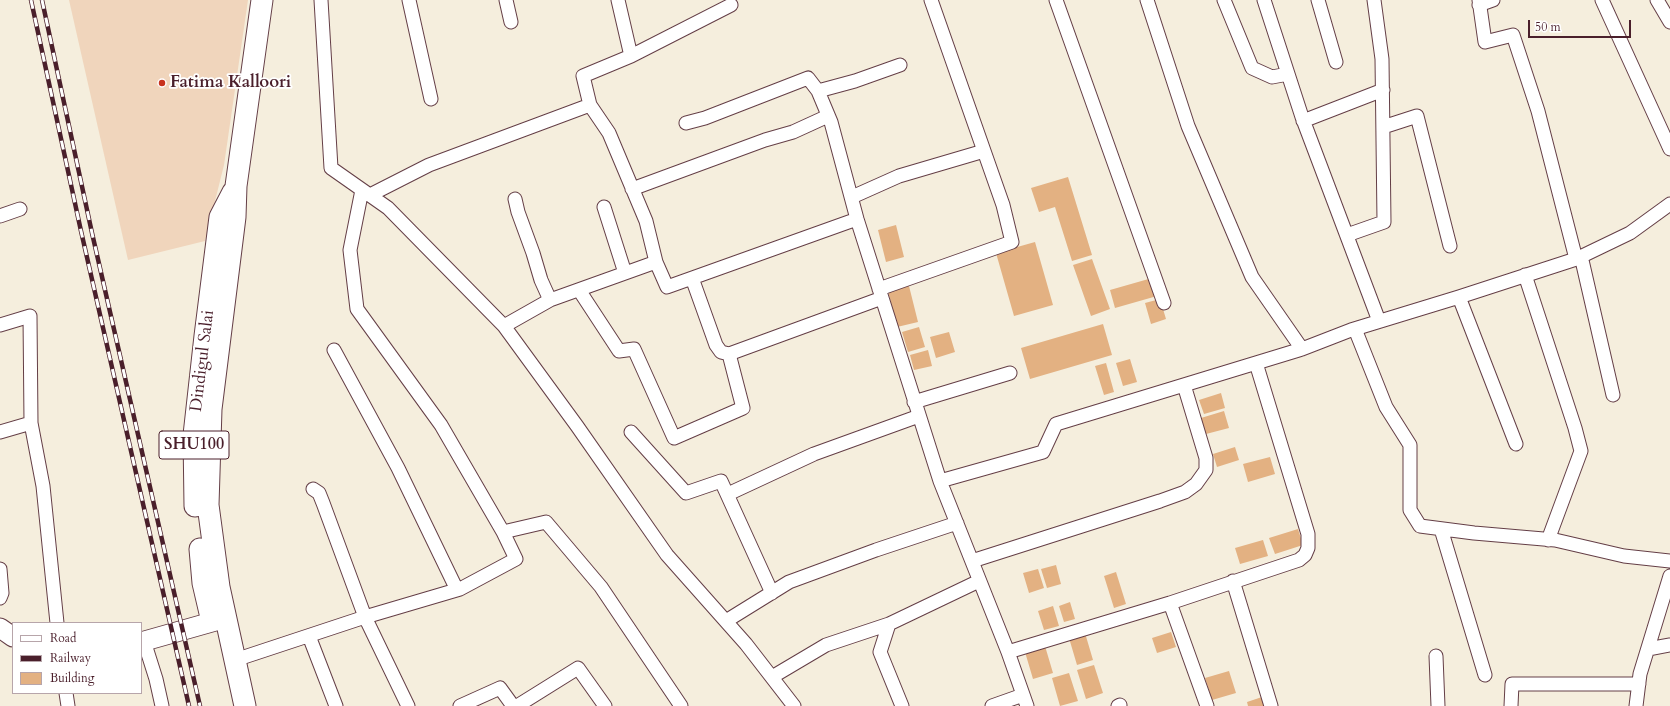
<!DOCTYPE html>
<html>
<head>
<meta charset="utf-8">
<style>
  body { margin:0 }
  #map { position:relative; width:1670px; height:706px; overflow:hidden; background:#f5eedd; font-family:Cardo,serif }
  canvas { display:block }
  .legend { position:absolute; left:12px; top:622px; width:130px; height:72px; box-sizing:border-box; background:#fff; border:1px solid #b7a5aa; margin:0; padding:5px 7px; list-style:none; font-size:12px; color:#4a1f2b }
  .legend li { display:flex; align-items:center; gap:8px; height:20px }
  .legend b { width:20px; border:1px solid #b7a5aa }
  .scale { position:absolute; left:1528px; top:20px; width:103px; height:18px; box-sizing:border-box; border:2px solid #4a1f2b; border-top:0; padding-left:5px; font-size:12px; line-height:14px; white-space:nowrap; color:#4a1f2b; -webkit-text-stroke:3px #fff; paint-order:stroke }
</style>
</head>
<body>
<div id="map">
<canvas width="1670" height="706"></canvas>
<ul class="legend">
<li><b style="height:5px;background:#fff"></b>Road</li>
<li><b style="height:5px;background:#4a1f2b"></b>Railway</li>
<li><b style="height:11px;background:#e3b182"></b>Building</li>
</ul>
<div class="scale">50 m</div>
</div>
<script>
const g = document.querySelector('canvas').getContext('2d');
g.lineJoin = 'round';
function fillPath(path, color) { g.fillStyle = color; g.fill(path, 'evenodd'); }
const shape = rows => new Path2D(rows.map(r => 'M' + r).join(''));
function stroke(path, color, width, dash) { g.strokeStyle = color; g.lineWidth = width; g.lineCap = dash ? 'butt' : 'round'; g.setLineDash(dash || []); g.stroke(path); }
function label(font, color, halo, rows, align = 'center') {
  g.font = font + ' Cardo,serif'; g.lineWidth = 3.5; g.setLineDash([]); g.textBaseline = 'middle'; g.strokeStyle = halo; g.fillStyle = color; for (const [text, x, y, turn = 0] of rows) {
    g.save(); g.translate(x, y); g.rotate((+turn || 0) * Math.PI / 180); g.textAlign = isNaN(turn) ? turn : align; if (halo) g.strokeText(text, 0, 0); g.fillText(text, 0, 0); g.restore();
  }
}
fillPath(shape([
  [69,0,248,0,224,165,205,241,128,260]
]), '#f0d5bc');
fillPath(shape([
  [1068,177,1092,255,1072,261,1055,207,1039,212,1031,188],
  [896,225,904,257,886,262,878,230],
  [1035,242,1053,305,1014,316,996,253],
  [1092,259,1110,309,1091,316,1073,265],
  [1152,278,1157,296,1115,308,1110,290],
  [909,286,918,322,897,327,888,291],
  [1160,299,1166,319,1151,324,1145,303],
  [1103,324,1112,355,1030,379,1021,348],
  [919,327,925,347,908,352,902,332],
  [949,332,955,352,936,358,930,337],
  [928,350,932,366,914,370,910,355],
  [1130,359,1137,382,1123,386,1116,363],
  [1106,363,1114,392,1104,395,1095,366],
  [1221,393,1225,408,1204,414,1199,400],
  [1224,411,1229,428,1206,434,1201,418],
  [1235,447,1239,460,1217,467,1213,454],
  [1270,457,1275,474,1248,482,1243,464],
  [1298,529,1303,545,1275,554,1269,538],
  [1263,540,1268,556,1240,564,1235,548],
  [1056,565,1061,584,1047,588,1041,569],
  [1038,569,1044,588,1029,593,1023,573],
  [1116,572,1126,604,1114,608,1104,576],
  [1070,602,1075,619,1064,622,1059,606],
  [1053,606,1059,626,1044,630,1038,611],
  [1171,632,1176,647,1157,653,1152,638],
  [1085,633,1093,660,1077,665,1069,638],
  [1045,646,1053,673,1033,679,1025,652],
  [1094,665,1103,693,1086,699,1077,670],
  [1229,671,1236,693,1212,700,1205,678],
  [1069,673,1078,701,1060,706,1052,678],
  [1262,697,1265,706,1248,706,1247,702]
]), '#e3b182');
const street = shape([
  [321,0,331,168,388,208,504,326,577,426,667,555,746,644,794,706],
  [409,0,431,99],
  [506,0,511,22],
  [618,0,631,56],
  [1056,0,1164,303],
  [1147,0,1188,126,1252,277,1302,349],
  [1224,0,1252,68,1272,77,1288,74],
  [1264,0,1302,117,1379,321],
  [1318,0,1336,62],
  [1479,0,1485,42,1513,35,1538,111,1576,259],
  [1602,0,1670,149],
  [1657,0,1670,22],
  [1479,5,1493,0],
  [818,91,855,81,900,65],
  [1303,121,1383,90],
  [686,123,705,118,808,78,818,91,831,122,857,219,940,481,1008,652,1027,706],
  [1383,127,1417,116,1450,246],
  [632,189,765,140,793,132,828,116],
  [362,190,350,250,357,309,441,425,503,532,546,522,601,587,681,706],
  [370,195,429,165,590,105],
  [852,197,899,176,984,151],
  [515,199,518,212,533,253,541,280,550,300],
  [604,207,625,273],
  [0,216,20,209],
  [1347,235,1384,222,1382,59,1374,0],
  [1581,256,1613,395],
  [656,262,646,221,609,133,590,105,583,76,631,56,731,5],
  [1525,275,1575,428,1581,451,1548,540],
  [692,278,716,345,721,352,729,354,882,298],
  [879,289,1012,242,1003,205,931,0],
  [579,290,619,351,634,349,674,438,743,408,729,354],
  [1459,297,1516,444],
  [0,325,30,316,31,423],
  [504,326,550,300,656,262,667,287,857,219],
  [1355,329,1386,407,1410,445,1410,510,1420,526,1474,533,1555,540,1624,556,1670,561],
  [334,350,398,468,457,590],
  [914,402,1010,373],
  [0,432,31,423,43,486,57,623],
  [631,432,686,493,721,481,772,593],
  [940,481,1043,452,1056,424,1302,349,1351,330,1459,297,1576,259,1630,233,1670,204],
  [313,489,319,493,323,503,365,617,408,706],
  [728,494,814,454,919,416],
  [1441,529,1485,675],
  [972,561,1160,501,1185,492,1196,484,1206,470,1206,458,1184,385],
  [0,569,2,593,0,598],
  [1233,581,1271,706],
  [1170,603,1207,706],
  [726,621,789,582,876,550,957,523],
  [309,636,336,706],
  [144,641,156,679,162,706],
  [1648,649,1670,645],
  [1008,652,1170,603,1299,560,1305,555,1308,548,1308,534,1256,363],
  [1436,656,1438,706],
  [235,660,365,617,460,589,516,559,503,532],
  [772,677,826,645,889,624],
  [66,693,68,706],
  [460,706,500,688,513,706],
  [517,706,578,668,605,706],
  [902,706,880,652,889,624,979,581],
  [992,706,1023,695],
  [1118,706,1120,705],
  [1511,706,1512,684,1639,684],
  [1636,706,1640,674,1670,576]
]);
const secondary = shape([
  [0,628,13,637],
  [141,642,226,618]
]);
const primary = shape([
  [195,506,194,435,205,336,220,217,233,192],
  [200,549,203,583,210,613],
  [245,706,219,587,208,505,211,409,235,217,236,186,262,0]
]);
stroke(street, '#643e46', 15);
stroke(secondary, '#643e46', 21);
stroke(primary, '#643e46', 23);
stroke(street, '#fff', 13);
stroke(secondary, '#fff', 19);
stroke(primary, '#fff', 21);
const rail = shape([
  [31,0,81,231,189,706],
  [42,0,92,233,200,706]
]);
stroke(rail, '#4a1f2b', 4.5);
stroke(rail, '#fff', 3, [9]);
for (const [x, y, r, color] of [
  [162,83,4,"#c8321e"]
]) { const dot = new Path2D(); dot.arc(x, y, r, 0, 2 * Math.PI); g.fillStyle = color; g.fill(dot); stroke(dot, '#fff', 1.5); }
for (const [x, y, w] of [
  [194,445,70]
]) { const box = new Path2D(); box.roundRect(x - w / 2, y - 14, w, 28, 3); g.fillStyle = '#fff'; g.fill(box); stroke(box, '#4a1f2b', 1); }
label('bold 16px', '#4a1f2b', null, [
  ["SHU100",194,445]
]);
label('bold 17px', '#4a1f2b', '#fff', [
  ["Fatima Kalloori",170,83]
], 'left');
label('17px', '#4a1f2b', '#fff', [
  ["Dindigul Salai",203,361,-83]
]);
</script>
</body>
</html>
